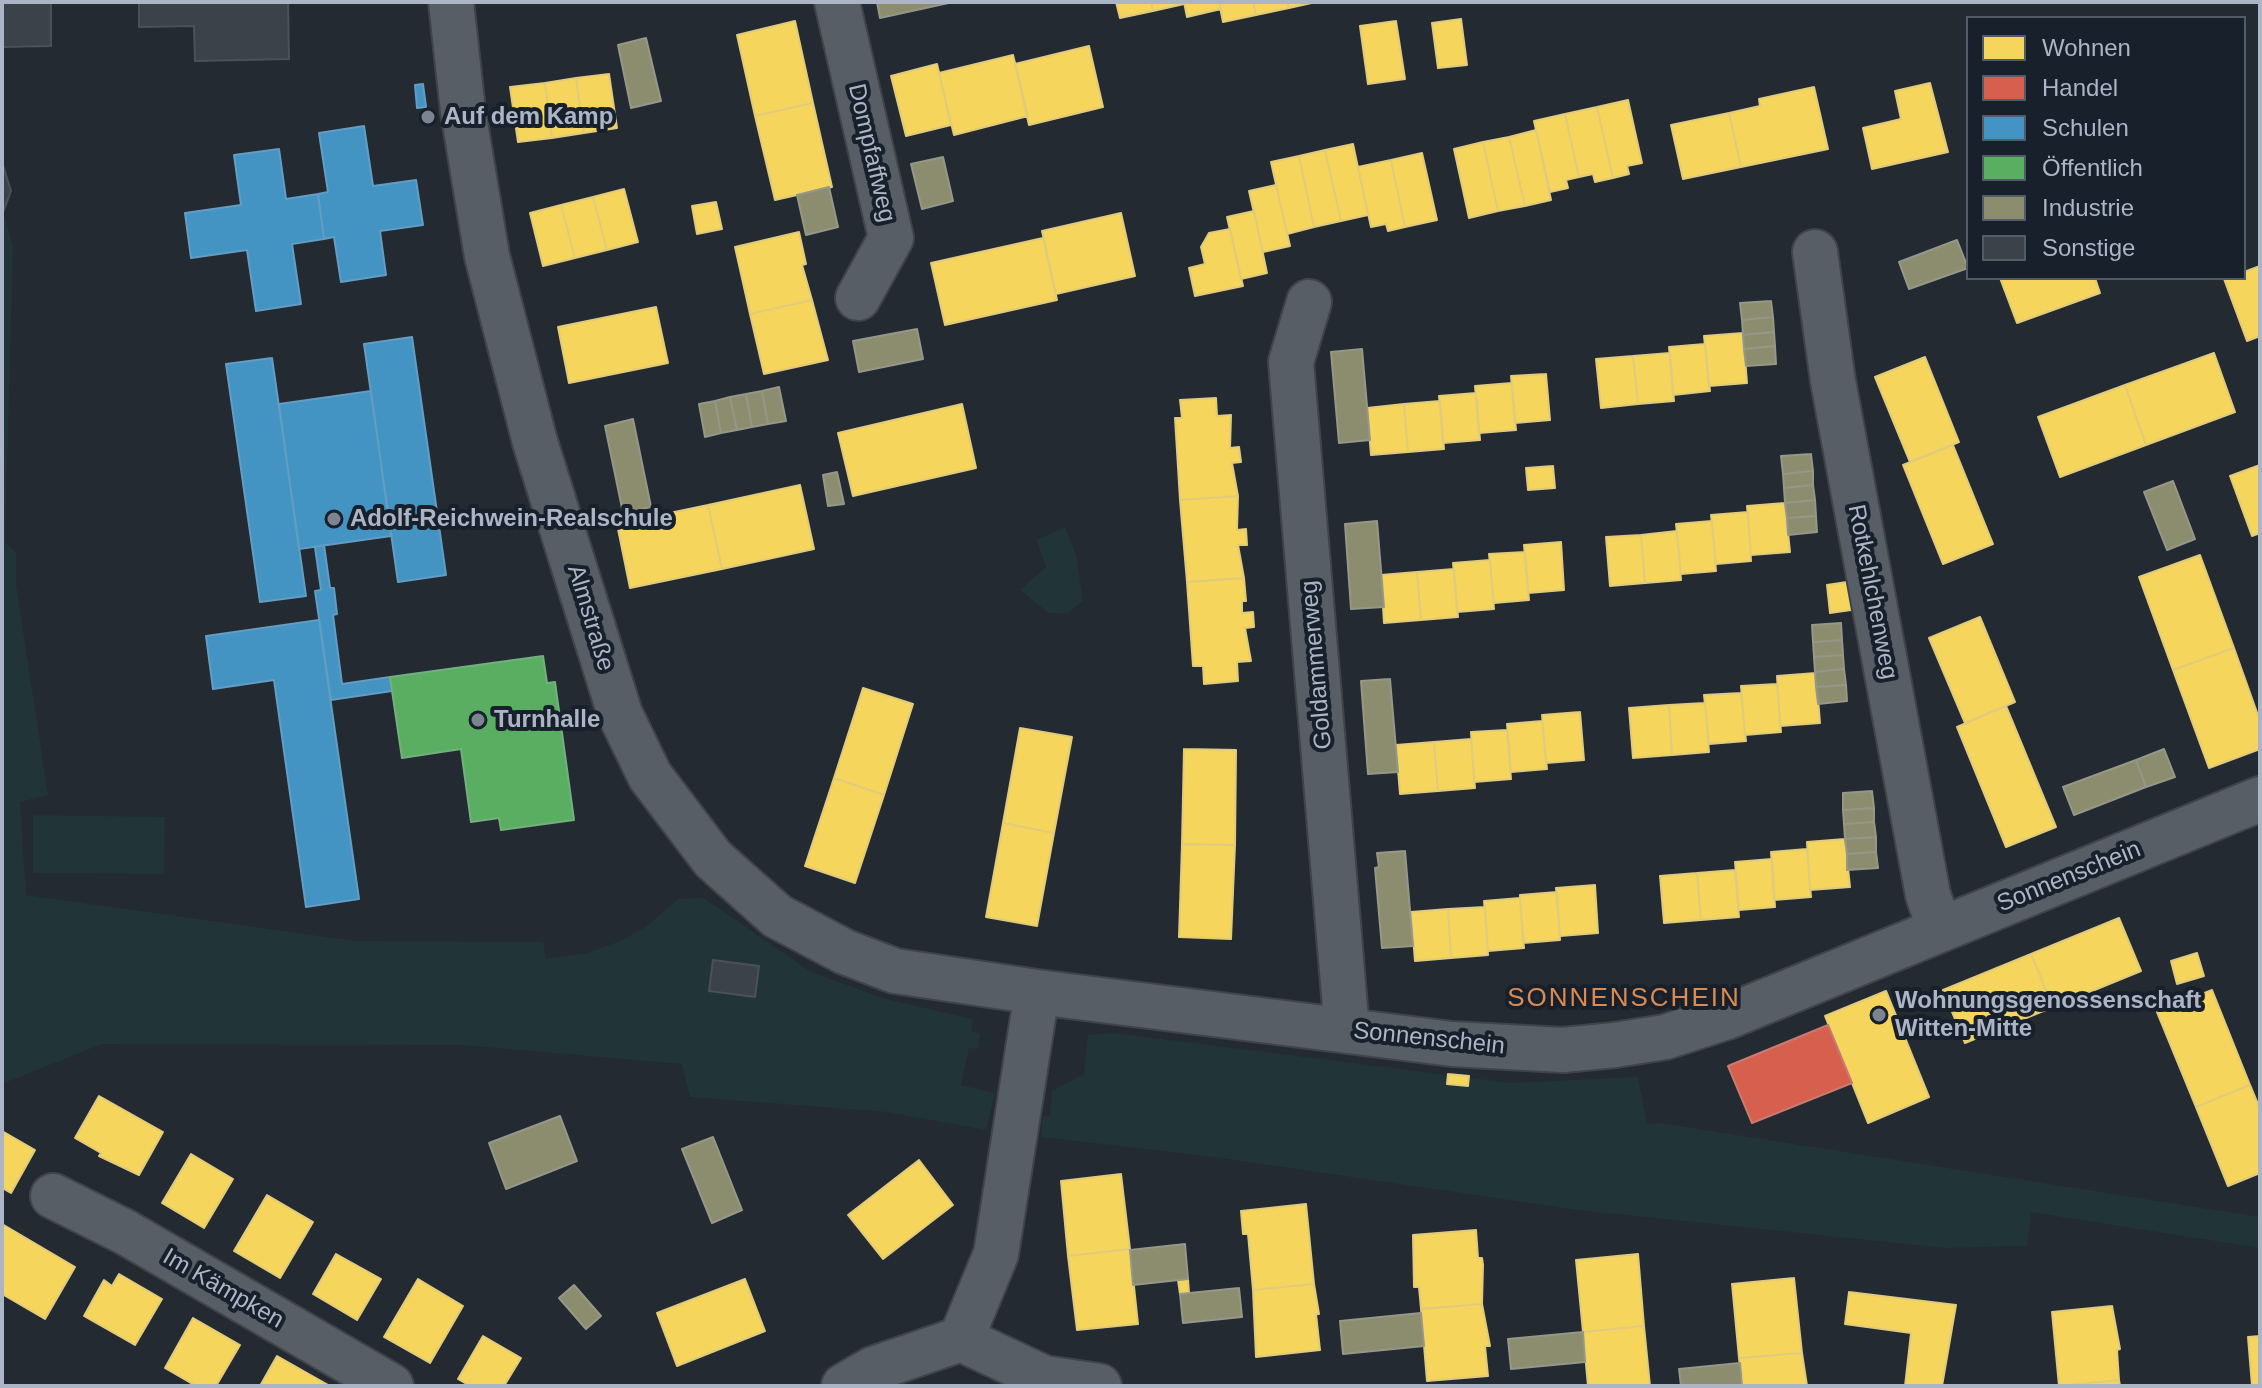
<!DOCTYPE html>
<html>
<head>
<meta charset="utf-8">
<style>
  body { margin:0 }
  #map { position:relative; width:2262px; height:1388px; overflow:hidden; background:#242a31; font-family:Helvetica,sans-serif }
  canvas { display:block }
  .frame { position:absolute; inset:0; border:4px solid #abb5c5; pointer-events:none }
  .legend { position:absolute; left:1966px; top:16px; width:280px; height:264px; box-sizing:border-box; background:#17202b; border:2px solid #525c69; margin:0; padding:10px 14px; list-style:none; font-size:24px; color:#abb5c5 }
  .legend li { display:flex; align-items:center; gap:16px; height:40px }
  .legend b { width:40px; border:2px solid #525c69 }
</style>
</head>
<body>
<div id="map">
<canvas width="2262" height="1388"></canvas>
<div class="frame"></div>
<ul class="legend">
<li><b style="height:22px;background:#f6d55c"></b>Wohnen</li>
<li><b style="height:22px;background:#d6604d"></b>Handel</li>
<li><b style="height:22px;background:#4393c3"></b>Schulen</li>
<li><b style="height:22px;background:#5aae61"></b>Öffentlich</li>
<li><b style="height:22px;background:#8c8c6e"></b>Industrie</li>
<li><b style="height:22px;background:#3c4249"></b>Sonstige</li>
</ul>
</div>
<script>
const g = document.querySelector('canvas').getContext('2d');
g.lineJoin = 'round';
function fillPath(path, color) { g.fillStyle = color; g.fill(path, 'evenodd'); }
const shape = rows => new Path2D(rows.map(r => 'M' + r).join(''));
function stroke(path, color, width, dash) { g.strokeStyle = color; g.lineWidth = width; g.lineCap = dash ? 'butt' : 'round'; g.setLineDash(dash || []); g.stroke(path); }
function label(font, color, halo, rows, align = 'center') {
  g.font = font + ' Helvetica,sans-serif'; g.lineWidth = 8; g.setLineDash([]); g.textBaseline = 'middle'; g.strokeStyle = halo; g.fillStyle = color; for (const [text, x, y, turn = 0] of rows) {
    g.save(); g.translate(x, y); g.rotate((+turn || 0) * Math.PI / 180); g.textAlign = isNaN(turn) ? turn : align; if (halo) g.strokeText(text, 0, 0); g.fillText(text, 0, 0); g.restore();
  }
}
fillPath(shape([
  [4,214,13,248,5,542,16,553,16,584,48,795,20,802,26,895,355,941,543,942,546,959,588,953,620,941,647,926,678,899,704,898,811,972,886,999,973,1019,971,1032,980,1033,978,1049,969,1048,961,1085,995,1093,986,1130,887,1112,690,1097,682,1064,461,1045,102,1044,2,1084],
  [1065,527,1076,554,1083,601,1068,613,1049,613,1020,590,1046,567,1036,540],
  [33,815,165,817,164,874,33,873],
  [1114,1033,1512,1083,1638,1077,1647,1124,1660,1123,2260,1217,2260,1248,2031,1212,2027,1246,1945,1248,1578,1210,1214,1157,1041,1137,1043,1116,1050,1116,1052,1091,1084,1074,1088,1035]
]), '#213437');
const homes = shape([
  [1116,2,1151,2,1153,11,1120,18,1116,2],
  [1151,2,1184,2,1184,4,1153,11,1151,2],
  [1184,2,1219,2,1221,9,1187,17,1184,2],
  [1219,2,1253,2,1256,15,1223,22,1219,2],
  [1253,2,1287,2,1289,8,1256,15,1253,2],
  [1287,2,1316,2,1289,8,1287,2],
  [1461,19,1467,65,1438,68,1432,23,1461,19],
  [795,21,813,103,755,116,737,35,795,21],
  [1396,21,1405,79,1368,84,1360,26,1396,21],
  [1089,46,1103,107,1029,125,1015,64,1089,46],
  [1013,55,1028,116,954,135,939,73,1013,55],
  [937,64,951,125,906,136,891,76,937,64],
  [609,74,617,128,584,133,576,78,609,74],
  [576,78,584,133,552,138,545,83,576,78],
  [545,83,552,138,518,142,510,87,545,83],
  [1930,83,1948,152,1872,169,1863,128,1901,119,1895,91,1930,83],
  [1814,87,1828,149,1741,167,1729,113,1760,106,1759,99,1814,87],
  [1628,100,1642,163,1627,166,1629,174,1613,178,1597,107,1628,100],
  [813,103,832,187,775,200,755,116,813,103],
  [1597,107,1613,178,1595,182,1593,174,1579,177,1565,114,1597,107],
  [1729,113,1741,167,1683,179,1671,125,1729,113],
  [1565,114,1579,177,1566,180,1568,188,1550,192,1534,121,1565,114],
  [1536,130,1551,200,1525,206,1509,137,1536,130],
  [1509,137,1525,206,1498,211,1483,142,1509,137],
  [1483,142,1498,211,1469,218,1454,149,1483,142],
  [1353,144,1368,215,1341,221,1325,150,1353,144],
  [1325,150,1341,221,1314,227,1299,156,1325,150],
  [1422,153,1437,220,1405,227,1391,160,1422,153],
  [1299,156,1314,227,1287,234,1271,162,1299,156],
  [1391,160,1405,227,1388,231,1386,224,1371,227,1358,167,1391,160],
  [1276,185,1290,246,1263,252,1249,191,1276,185],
  [624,189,638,242,607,250,593,197,624,189],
  [593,197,607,250,575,258,561,205,593,197],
  [716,202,722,229,697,234,692,206,716,202],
  [561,205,575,258,543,266,530,213,561,205],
  [1254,211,1267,273,1241,279,1227,217,1254,211],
  [1121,213,1135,276,1056,294,1042,231,1121,213],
  [1230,229,1243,286,1195,296,1189,268,1205,264,1201,247,1209,233,1230,229],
  [799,232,806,264,802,265,812,300,750,314,735,247,799,232],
  [1043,238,1057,300,945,325,931,263,1043,238],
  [2260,266,2260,336,2247,341,2224,279,2244,278,2244,272,2260,266],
  [2000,278,2095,278,2100,293,2017,323,2000,278],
  [812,300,828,360,764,374,750,314,812,300],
  [656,307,668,363,569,383,558,327,656,307],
  [1743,333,1747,383,1709,386,1704,336,1743,333],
  [1705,344,1710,391,1673,395,1669,347,1705,344],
  [1670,353,1674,401,1638,404,1633,356,1670,353],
  [2214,353,2235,412,2146,445,2125,385,2214,353],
  [1633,356,1638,404,1601,408,1596,359,1633,356],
  [1925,357,1959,442,1910,462,1875,377,1925,357],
  [1546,374,1550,420,1515,423,1511,376,1546,374],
  [1512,383,1516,430,1479,433,1475,386,1512,383],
  [2125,385,2146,445,2060,477,2038,417,2125,385],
  [1476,393,1480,440,1443,443,1439,396,1476,393],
  [1216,398,1217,416,1231,415,1230,448,1239,447,1241,462,1232,463,1238,496,1180,500,1175,418,1182,418,1180,400,1216,398],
  [1440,401,1444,449,1408,452,1404,404,1440,401],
  [962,404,976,468,853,496,838,433,962,404],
  [1404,404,1408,452,1371,455,1367,408,1404,404],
  [1953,445,1993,544,1943,564,1903,465,1953,445],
  [2260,465,2260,533,2252,536,2230,476,2260,465],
  [1553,466,1555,488,1528,490,1526,468,1553,466],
  [800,485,814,549,722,569,708,505,800,485],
  [1238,496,1237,530,1246,529,1247,545,1238,545,1244,578,1187,582,1180,500,1238,496],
  [1785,503,1790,552,1751,555,1747,506,1785,503],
  [708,505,722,569,630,588,617,524,708,505],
  [1748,512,1751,561,1716,564,1711,515,1748,512],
  [1712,521,1716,571,1681,574,1676,524,1712,521],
  [1677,531,1681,580,1645,583,1641,535,1677,531],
  [1641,535,1645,583,1610,586,1606,537,1641,535],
  [1561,542,1564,590,1528,593,1524,545,1561,542],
  [1525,552,1529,600,1494,603,1489,554,1525,552],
  [2200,555,2234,648,2173,670,2139,577,2200,555],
  [1490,560,1494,609,1457,612,1453,563,1490,560],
  [1454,569,1458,617,1421,620,1417,572,1454,569],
  [1417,572,1421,620,1384,623,1381,575,1417,572],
  [1244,578,1246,601,1242,601,1242,613,1253,612,1254,627,1245,628,1251,661,1237,662,1238,681,1204,684,1203,666,1193,666,1187,582,1244,578],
  [1847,582,1851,610,1830,613,1827,585,1847,582],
  [1980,617,2015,702,1965,723,1929,638,1980,617],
  [2234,648,2260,721,2260,749,2209,768,2173,670,2234,648],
  [1816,673,1820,723,1780,726,1777,676,1816,673],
  [1777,684,1781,732,1745,735,1741,686,1777,684],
  [863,688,913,704,884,795,834,778,863,688],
  [1741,693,1746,741,1709,744,1704,695,1741,693],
  [1705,703,1709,752,1672,755,1669,705,1705,703],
  [1669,705,1672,755,1633,758,1629,708,1669,705],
  [2006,706,2056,827,2006,847,1957,727,2006,706],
  [1580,712,1584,760,1546,763,1542,715,1580,712],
  [1542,721,1547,769,1511,772,1507,724,1542,721],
  [1020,728,1072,737,1054,833,1003,823,1020,728],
  [1507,730,1511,779,1474,782,1471,732,1507,730],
  [1471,739,1475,788,1438,791,1434,742,1471,739],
  [1434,742,1438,791,1400,794,1396,745,1434,742],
  [1184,749,1236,750,1235,845,1182,844,1184,749],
  [834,778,884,795,855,883,805,866,834,778],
  [1003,823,1054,833,1037,926,986,917,1003,823],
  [1845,839,1850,887,1810,890,1807,842,1845,839],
  [1182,844,1235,845,1231,939,1179,937,1182,844],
  [1807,849,1811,897,1774,900,1771,852,1807,849],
  [1772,859,1775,907,1739,910,1735,862,1772,859],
  [1735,870,1739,917,1701,920,1697,873,1735,870],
  [1697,873,1701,920,1664,923,1660,876,1697,873],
  [1595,885,1598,933,1560,936,1556,888,1595,885],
  [1557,892,1560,940,1523,943,1520,895,1557,892],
  [1520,898,1524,948,1488,951,1484,901,1520,898],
  [1485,907,1488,955,1451,958,1448,909,1485,907],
  [1448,909,1451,958,1415,961,1411,912,1448,909],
  [2119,918,2141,971,2053,1007,2031,954,2119,918],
  [2197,953,2204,976,2177,984,2171,961,2197,953],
  [2031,954,2053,1007,1965,1043,1943,990,2031,954],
  [2212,990,2250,1085,2196,1107,2157,1012,2212,990],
  [1886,991,1929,1097,1868,1123,1825,1016,1886,991],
  [1448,1074,1469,1076,1468,1086,1447,1084,1448,1074],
  [2250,1085,2260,1109,2260,1173,2228,1186,2196,1107,2250,1085],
  [99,1096,163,1132,139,1175,99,1156,101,1153,75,1138,99,1096],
  [2,1131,35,1150,11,1193,2,1188,2,1131],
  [191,1154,233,1179,204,1228,162,1203,191,1154],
  [919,1160,953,1205,883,1259,848,1215,919,1160],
  [1121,1174,1130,1249,1068,1256,1061,1181,1121,1174],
  [267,1195,313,1222,280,1278,234,1251,267,1195],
  [1306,1204,1314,1284,1253,1290,1248,1234,1243,1234,1241,1211,1306,1204],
  [2,1224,75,1267,45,1319,2,1294,2,1224],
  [1476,1230,1478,1258,1482,1258,1483,1265,1482,1304,1421,1309,1419,1287,1414,1287,1413,1235,1476,1230],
  [1130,1249,1138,1324,1077,1330,1068,1256,1130,1249],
  [336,1254,381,1279,357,1320,313,1294,336,1254],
  [1638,1254,1644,1326,1583,1332,1576,1260,1638,1254],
  [119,1274,162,1299,135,1345,84,1316,104,1280,112,1286,119,1274],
  [1794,1278,1802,1353,1739,1358,1732,1284,1794,1278],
  [418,1279,463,1306,430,1363,384,1337,418,1279],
  [745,1279,765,1331,677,1366,657,1313,745,1279],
  [1188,1279,1189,1293,1180,1294,1178,1280,1188,1279],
  [1314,1284,1319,1314,1316,1314,1320,1350,1256,1357,1253,1290,1314,1284],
  [1849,1292,1956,1305,1942,1386,1905,1386,1911,1333,1845,1324,1849,1292],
  [1482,1304,1490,1346,1485,1346,1488,1376,1427,1381,1421,1309,1482,1304],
  [2112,1306,2120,1349,2117,1350,2119,1380,2059,1386,2052,1312,2112,1306],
  [193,1318,240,1345,216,1386,196,1386,165,1368,193,1318],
  [1644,1326,1650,1386,1588,1386,1583,1332,1644,1326],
  [483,1336,521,1358,504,1386,470,1386,458,1379,483,1336],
  [2260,1336,2260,1386,2252,1386,2248,1337,2260,1336],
  [1802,1353,1807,1386,1742,1386,1739,1358,1802,1353],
  [277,1356,314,1377,330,1386,260,1386,277,1356],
  [2119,1380,2120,1386,2062,1386,2119,1380]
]);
fillPath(homes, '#f6d55c');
stroke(homes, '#e0cb7c', 2);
const shops = shape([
  [1828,1025,1852,1083,1752,1123,1728,1066,1828,1025]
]);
fillPath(shops, '#d6604d');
stroke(shops, '#c97a71', 2);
const schools = shape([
  [423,84,426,107,417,108,415,85,423,84],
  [364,126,373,186,416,180,423,225,380,231,386,275,341,282,334,237,324,239,318,194,328,192,319,133,364,126],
  [279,149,286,199,318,194,324,239,292,244,301,304,256,311,247,250,191,258,185,213,241,205,234,155,279,149],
  [412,337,446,575,398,582,364,344,412,337],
  [272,358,306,596,260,602,226,364,272,358],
  [371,391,391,536,299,549,279,404,371,391],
  [324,545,330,588,334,588,337,614,333,615,342,684,390,677,392,691,331,700,315,591,321,590,315,547,324,545],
  [319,620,359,899,306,907,274,680,213,689,206,636,319,620]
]);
fillPath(schools, '#4393c3');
stroke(schools, '#629dc4', 2);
const public = shape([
  [543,656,547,683,555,682,574,820,501,830,499,818,471,822,461,749,402,758,390,677,543,656]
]);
fillPath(public, '#5aae61');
stroke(public, '#72b07f', 2);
const industry = shape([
  [877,2,953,2,880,18,877,2],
  [646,38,661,101,631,108,618,45,646,38],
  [943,157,953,201,922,209,911,164,943,157],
  [829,187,838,227,806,235,797,195,829,187],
  [1957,240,1968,268,1909,289,1899,262,1957,240],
  [1771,301,1773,317,1742,320,1740,303,1771,301],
  [1773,317,1774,332,1743,335,1742,320,1773,317],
  [917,329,923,359,859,372,853,341,917,329],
  [1774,332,1775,346,1744,349,1743,335,1774,332],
  [1775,346,1776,364,1746,366,1744,349,1775,346],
  [1362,349,1370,440,1339,443,1331,352,1362,349],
  [779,387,786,421,768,424,762,391,779,387],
  [762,391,768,424,752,427,746,394,762,391],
  [746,394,752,427,737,430,730,397,746,394],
  [730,397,737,430,721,433,715,401,730,397],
  [715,401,721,433,705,437,699,404,715,401],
  [633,419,651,507,623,513,605,426,633,419],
  [1811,454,1813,471,1783,474,1781,456,1811,454],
  [1813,471,1813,485,1784,488,1783,474,1813,471],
  [837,472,844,504,828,506,823,475,837,472],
  [2173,481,2195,539,2167,550,2144,492,2173,481],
  [1813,485,1815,500,1785,503,1784,488,1813,485],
  [1815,500,1816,516,1787,518,1785,503,1815,500],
  [1816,516,1817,532,1788,535,1787,518,1816,516],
  [1377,521,1384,607,1351,609,1345,524,1377,521],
  [1841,623,1842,640,1813,642,1812,625,1841,623],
  [1842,640,1843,655,1814,657,1813,642,1842,640],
  [1843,655,1844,669,1815,672,1814,657,1843,655],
  [1844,669,1846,685,1816,687,1815,672,1844,669],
  [1390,679,1398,772,1368,774,1361,681,1390,679],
  [1846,685,1847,701,1818,704,1816,687,1846,685],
  [2164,749,2175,777,2146,787,2136,760,2164,749],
  [2136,760,2146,787,2074,815,2063,787,2136,760],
  [1872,791,1874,808,1843,810,1843,793,1872,791],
  [1874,808,1874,822,1844,824,1843,810,1874,808],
  [1874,822,1876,837,1845,839,1844,824,1874,822],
  [1876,837,1876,852,1847,854,1845,839,1876,837],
  [1405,851,1413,946,1382,948,1375,868,1379,867,1377,853,1405,851],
  [1876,852,1878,868,1847,870,1847,854,1876,852],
  [560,1116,577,1161,506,1189,489,1143,560,1116],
  [713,1137,742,1210,712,1223,682,1149,713,1137],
  [1185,1244,1188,1279,1133,1285,1130,1250,1185,1244],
  [574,1285,601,1316,586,1329,559,1298,574,1285],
  [1239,1288,1242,1317,1183,1323,1180,1294,1239,1288],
  [1421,1313,1424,1346,1343,1354,1340,1321,1421,1313],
  [1583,1332,1585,1362,1511,1369,1508,1339,1583,1332],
  [1740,1363,1742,1386,1681,1386,1679,1369,1740,1363]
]);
fillPath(industry, '#8c8c6e');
stroke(industry, '#959888', 2);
const building = shape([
  [2,2,51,2,51,46,2,47,2,2],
  [139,2,288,2,289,59,195,61,194,26,139,27,139,2],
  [2,162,11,191,2,215,2,162],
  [713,960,759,966,755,997,709,991,713,960]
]);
fillPath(building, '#3c4249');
stroke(building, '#4b515a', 2);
const minor = shape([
  [451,2,463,111,487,256,535,442,620,714,650,776,713,859,777,916,845,952,895,971,1037,992,1452,1044,1563,1050,1615,1045,1665,1037,1727,1017,2260,799],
  [837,2,891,238,858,298],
  [1815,252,1833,381,1928,895,1940,929],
  [1309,302,1291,362,1347,1031],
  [53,1196,125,1232,391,1386],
  [961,1339,1044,1378,1099,1386],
  [844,1386,873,1369,961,1339,996,1254,1037,992]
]);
stroke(minor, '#40444a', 48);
stroke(minor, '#585e66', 44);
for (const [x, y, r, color] of [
  [428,117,8,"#7c8491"],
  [334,519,8,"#7c8491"],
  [478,720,8,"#7c8491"],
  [1879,1015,8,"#7c8491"]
]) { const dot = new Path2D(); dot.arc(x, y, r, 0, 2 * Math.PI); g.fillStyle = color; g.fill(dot); stroke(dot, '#17202b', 3); }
label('bold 24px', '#abb5c5', '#17202b', [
  ["Auf dem Kamp",444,117],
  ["Adolf-Reichwein-Realschule",350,519],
  ["Turnhalle",494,720],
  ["Wohnungsgenossenschaft",1895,1001],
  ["Witten-Mitte",1895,1029]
], 'left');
label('24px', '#abb5c5', '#17202b', [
  ["Dompfaffweg",871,153,77],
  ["Rotkehlchenweg",1872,592,79],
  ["Almstraße",590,618,73],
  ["Goldammerweg",1317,665,-95],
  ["Sonnenschein",2069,877,-22],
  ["Sonnenschein",1429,1039,6],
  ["Im Kämpken",223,1289,30]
]);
g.letterSpacing = '2px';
label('26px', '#d98b52', '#17202b', [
  ["SONNENSCHEIN",1624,999]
]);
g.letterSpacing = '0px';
</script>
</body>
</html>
